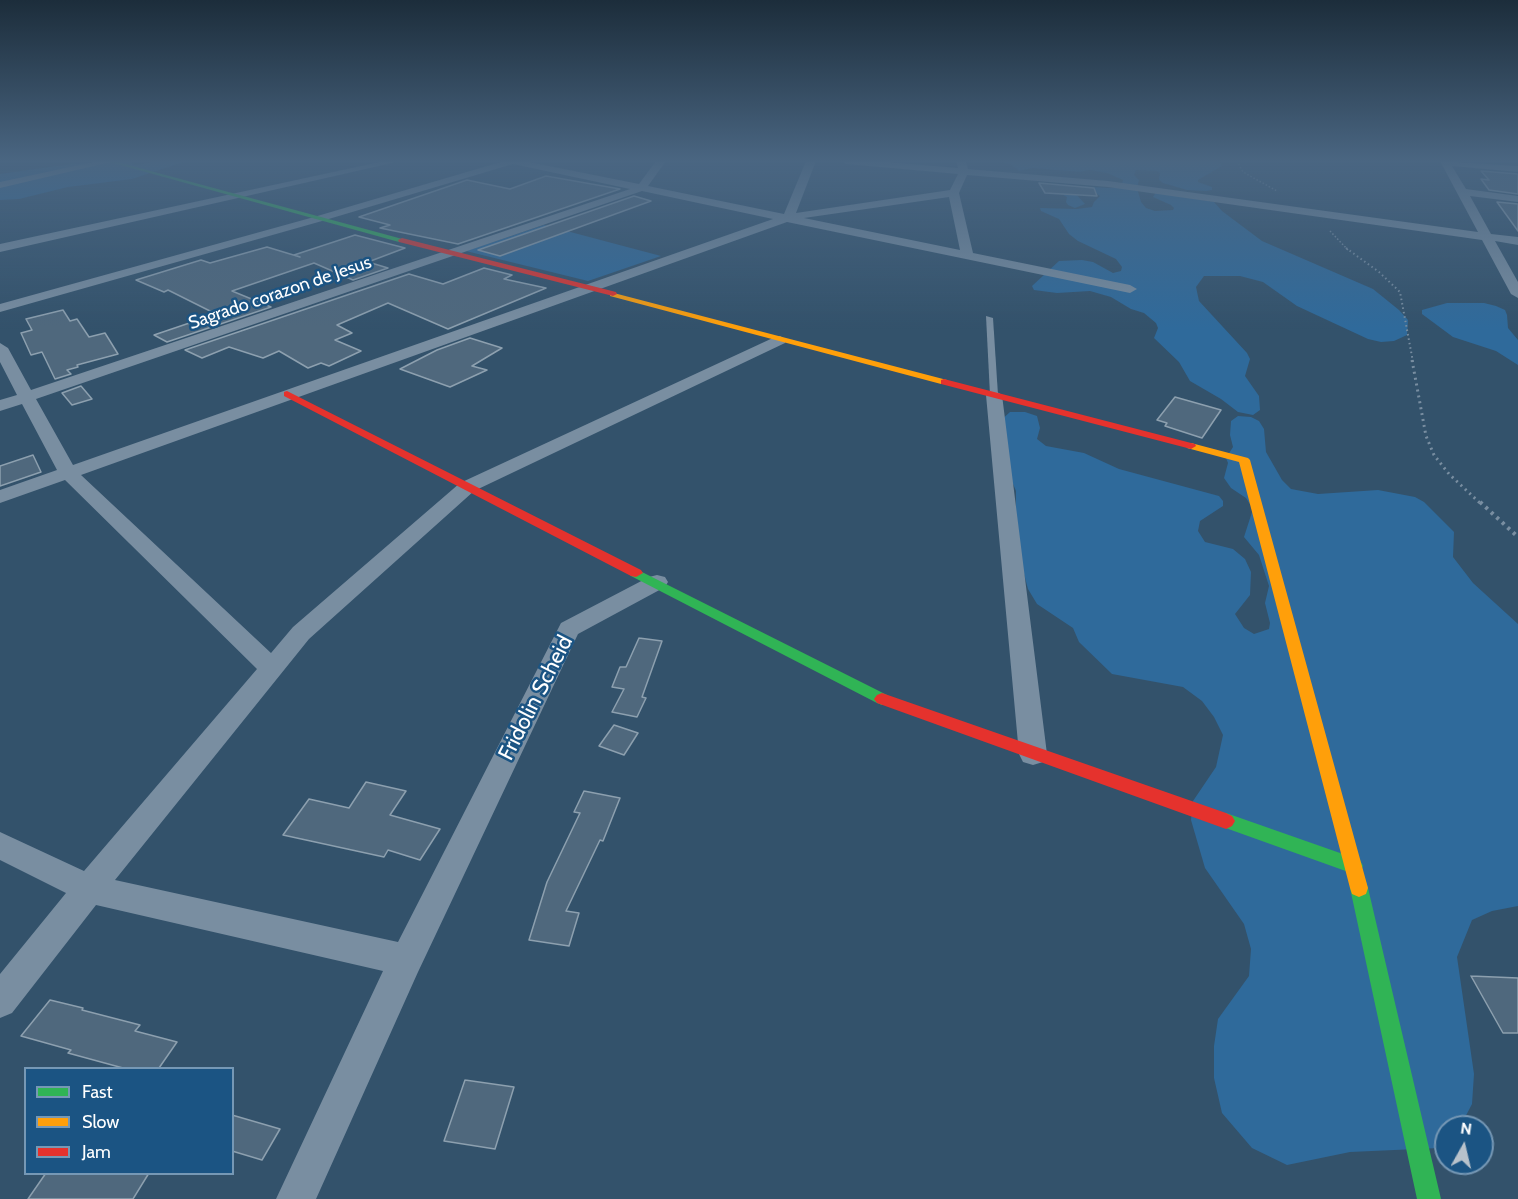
<!DOCTYPE html>
<html>
<head>
<meta charset="utf-8">
<style>
  body { margin:0 }
  #map { position:relative; width:1518px; height:1199px; overflow:hidden; background:#33526b; font-family:Cabin,sans-serif }
  canvas { display:block }
  .legend { position:absolute; left:24px; top:1067px; width:210px; height:108px; box-sizing:border-box; background:#1b5483; border:2px solid #7698b5; margin:0; padding:8px 10px; list-style:none; font-size:18px; color:#fff }
  .legend li { display:flex; align-items:center; gap:12px; height:30px }
  .legend b { width:30px; border:2px solid #7698b5 }
  .north { position:absolute; left:1434px; top:1115px; width:60px; height:60px; box-sizing:border-box; background:#1b5483; border:2px solid #7698b5; border-radius:50%; rotate:8deg; font-size:16px; font-weight:700; line-height:24px; text-align:center; color:#fff }
  .north::after { content:''; display:block; margin:auto; width:21px; height:27px; background:#b8c2cb; clip-path:polygon(50% 0,100% 100%,50% 72%,0 100%) }
</style>
</head>
<body>
<div id="map">
<canvas width="1518" height="1199"></canvas>
<ul class="legend">
<li><b style="height:8px;background:#30b455"></b>Fast</li>
<li><b style="height:8px;background:#ff9f0a"></b>Slow</li>
<li><b style="height:8px;background:#e5322d"></b>Jam</li>
</ul>
<div class="north">N</div>
</div>
<script>
const g = document.querySelector('canvas').getContext('2d');
g.lineJoin = 'round';
function fillPath(path, color) { g.fillStyle = color; g.fill(path, 'evenodd'); }
const shape = rows => new Path2D(rows.map(r => 'M' + r).join(''));
function stroke(path, color, width, dash) { g.strokeStyle = color; g.lineWidth = width; g.lineCap = dash ? 'butt' : 'round'; g.setLineDash(dash || []); g.stroke(path); }
function label(font, color, halo, rows, align = 'center') {
  g.font = font + ' Cabin,sans-serif'; g.lineWidth = 5; g.setLineDash([]); g.textBaseline = 'middle'; g.strokeStyle = halo; g.fillStyle = color; for (const [text, x, y, turn = 0] of rows) {
    g.save(); g.translate(x, y); g.rotate((+turn || 0) * Math.PI / 180); g.textAlign = isNaN(turn) ? turn : align; if (halo) g.strokeText(text, 0, 0); g.fillText(text, 0, 0); g.restore();
  }
}
fillPath(shape([
  [116,161,133,161,132,164,136,165,155,161,187,161,132,179,68,187,19,199,0,200,0,174,71,164],
  [1012,161,1220,161,1222,166,1198,180,1198,182,1212,187,1212,190,1206,191,1187,190,1163,183,1159,180,1160,173,1157,171,1136,170,1134,175,1139,180,1137,188,1141,202,1146,208,1155,211,1173,210,1174,208,1171,205,1153,197,1156,192,1214,202,1222,211,1262,241,1373,289,1399,310,1408,320,1407,335,1394,341,1381,342,1368,339,1297,306,1263,282,1240,276,1204,276,1196,287,1199,301,1247,353,1250,359,1245,376,1259,396,1260,410,1253,415,1238,412,1221,399,1190,381,1179,362,1154,338,1158,328,1156,323,1144,313,1131,309,1111,297,1090,291,1057,293,1034,290,1032,286,1059,261,1082,260,1093,262,1113,273,1121,271,1122,267,1116,259,1078,241,1069,234,1059,219,1041,211,1040,208,1077,209,1092,207,1094,202,1100,196,1093,191,1074,192,1085,204,1075,208,1068,205,1066,202,1067,197,1057,191,1066,186,1112,188,1122,184,1123,180,1107,173,1089,170,1080,172,1032,168,1019,171,1010,164,1001,162],
  [544,225,661,256,588,281,466,251],
  [1447,303,1484,303,1496,306,1505,310,1507,315,1508,328,1518,340,1518,365,1496,351,1453,337,1422,314,1422,310],
  [1010,412,1025,412,1037,416,1040,428,1037,439,1046,446,1084,453,1119,469,1219,496,1223,501,1223,506,1200,521,1198,531,1205,542,1233,549,1245,559,1251,572,1250,595,1235,614,1244,628,1254,634,1269,629,1270,623,1265,603,1269,586,1259,555,1244,537,1253,509,1246,498,1231,488,1224,478,1228,463,1226,458,1233,447,1230,435,1231,421,1238,416,1251,417,1259,421,1264,429,1266,452,1282,480,1291,489,1318,494,1378,490,1415,497,1424,502,1454,532,1453,557,1473,583,1518,624,1518,906,1492,911,1472,920,1457,957,1474,1074,1472,1104,1460,1127,1446,1127,1446,1141,1439,1148,1350,1152,1287,1165,1252,1148,1222,1113,1214,1078,1214,1046,1218,1019,1249,976,1251,949,1244,924,1205,868,1191,820,1193,801,1216,767,1223,735,1214,717,1202,701,1183,687,1112,674,1079,642,1073,628,1037,604,1028,589,1016,544,1016,491,1004,462,998,423]
]), '#2f6a9b');
const building = shape([
  [1481,171,1518,174,1518,194,1489,190,1481,179,1489,180,1481,171],
  [546,176,620,189,458,244,380,228,390,225,359,217,467,180,510,189,546,176],
  [1039,183,1094,188,1097,196,1045,193,1039,183],
  [634,196,651,201,500,256,478,250,634,196],
  [1497,202,1518,204,1518,231,1497,202],
  [355,235,405,248,368,262,388,268,353,280,314,263,232,291,271,307,167,342,154,335,216,314,168,290,164,292,136,280,201,260,210,263,267,247,300,257,294,255,355,235],
  [484,268,512,275,504,279,546,288,448,329,388,303,337,325,352,333,335,340,361,351,329,366,321,363,308,368,279,351,263,358,229,347,202,358,185,350,409,274,443,284,484,268],
  [63,310,70,321,77,319,89,337,105,333,118,354,77,365,78,367,67,370,71,374,55,379,42,352,31,355,21,333,32,330,26,319,63,310],
  [470,338,502,348,472,366,487,370,450,387,400,369,437,350,470,338],
  [81,386,92,399,72,405,62,393,81,386],
  [1175,397,1221,410,1202,438,1165,426,1167,423,1157,420,1175,397],
  [33,455,41,472,0,486,0,466,33,455],
  [639,638,662,641,642,697,646,698,637,717,612,712,624,689,612,687,620,667,626,667,639,638],
  [614,725,638,733,624,755,599,746,614,725],
  [366,782,406,791,390,815,440,829,420,860,388,850,384,857,283,835,309,799,349,808,366,782],
  [584,791,620,798,603,841,600,840,566,911,579,913,569,946,529,940,547,882,580,813,574,812,584,791],
  [1471,976,1518,978,1518,1033,1503,1033,1471,976],
  [50,1000,83,1008,82,1010,140,1025,135,1031,177,1042,159,1068,123,1068,68,1053,71,1050,21,1036,50,1000],
  [465,1080,514,1087,495,1149,444,1141,465,1080],
  [232,1115,280,1129,262,1160,232,1151,232,1115],
  [46,1173,149,1173,133,1199,28,1199,46,1173]
]);
fillPath(building, '#4f687d');
stroke(building, '#8da0af', 1.5);
stroke(shape([
  [1237,161,1243,172,1277,191],
  [1330,231,1348,250]
]), '#798ea1', 1.5, [1.5, 2]);
stroke(shape([
  [1346,248,1379,272,1400,292,1413,362]
]), '#798ea1', 2, [1.5, 3]);
stroke(shape([
  [1412,360,1426,436,1434,455,1449,474,1481,504]
]), '#798ea1', 3, [2, 4]);
stroke(shape([
  [1480,502,1518,537]
]), '#798ea1', 4, [3, 4.5]);
fillPath(shape([
  [986,316,993,318,998,395,994,398,990,395,986,316]
]), '#798ea1');
fillPath(shape([
  [98,161,115,161,0,188,0,182,98,161],
  [384,161,401,161,0,252,0,244,384,161],
  [504,161,524,161,639,184,656,161,666,161,648,186,784,214,806,161,816,161,796,213,950,190,958,174,846,164,841,161,876,161,958,168,956,161,966,161,968,169,1108,181,1478,232,1440,161,1518,166,1518,172,1452,166,1466,189,1518,196,1518,202,1470,196,1491,234,1518,237,1518,245,1495,241,1518,282,1518,298,1511,294,1482,240,1108,187,967,175,959,193,973,253,1130,285,1137,289,1130,293,787,222,81,475,271,653,293,627,460,483,775,337,780,336,787,340,785,343,474,491,309,639,115,880,398,942,561,623,649,577,657,575,665,577,668,582,665,587,578,634,418,972,316,1199,276,1199,383,971,96,905,12,1013,0,1018,0,974,66,893,0,860,0,832,84,871,257,669,65,480,0,503,0,490,57,470,22,404,0,411,0,400,17,395,0,362,0,343,8,348,31,390,630,189,513,164,322,221,0,312,0,304,314,217,504,161],
  [642,191,773,219,73,465,36,399,642,191],
  [949,197,960,250,804,218,949,197],
  [994,390,1002,395,1047,754,1043,762,1033,765,1023,762,1019,754,986,395,994,390]
]), '#798ea1');
fillPath(shape([
  [106,161,114,161,406,240,399,242,106,161],
  [636,569,887,695,890,699,887,703,882,705,877,703,631,576,629,573,631,570,636,569],
  [1226,813,1360,860,1363,866,1360,872,1354,874,1220,826,1217,821,1220,816,1226,813],
  [1359,879,1366,882,1368,888,1441,1199,1417,1199,1350,888,1352,882,1359,879]
]), '#30b455');
fillPath(shape([
  [610,292,947,380,949,382,941,384,610,296,610,292],
  [1191,443,1248,458,1250,460,1368,888,1366,894,1359,897,1352,894,1350,888,1239,462,1187,448,1186,446,1191,443]
]), '#ff9f0a');
fillPath(shape([
  [402,238,616,292,617,294,613,296,399,242,398,240,402,238],
  [944,379,1195,444,1196,446,1191,449,941,384,941,380,944,379],
  [287,391,641,570,643,573,636,577,631,576,284,396,284,392,287,391],
  [882,693,1226,813,1232,816,1235,821,1232,826,1226,829,877,703,874,699,877,695,882,693]
]), '#e5322d');
const sky = g.createLinearGradient(0, 0, 0, 329);
sky.addColorStop(0, '#1c2d3b');
sky.addColorStop(0.49, '#4a6682');
sky.addColorStop(1, '#4a668200');
g.fillStyle = sky;
g.fillRect(0, 0, 1518, 329);
label('18px', '#fff', '#1b5483', [
  ["Sagrado corazon de Jesus",280,293,-19]
]);
label('22px', '#fff', '#1b5483', [
  ["Fridolin Scheid",536,698,-63]
]);
</script>
</body>
</html>
